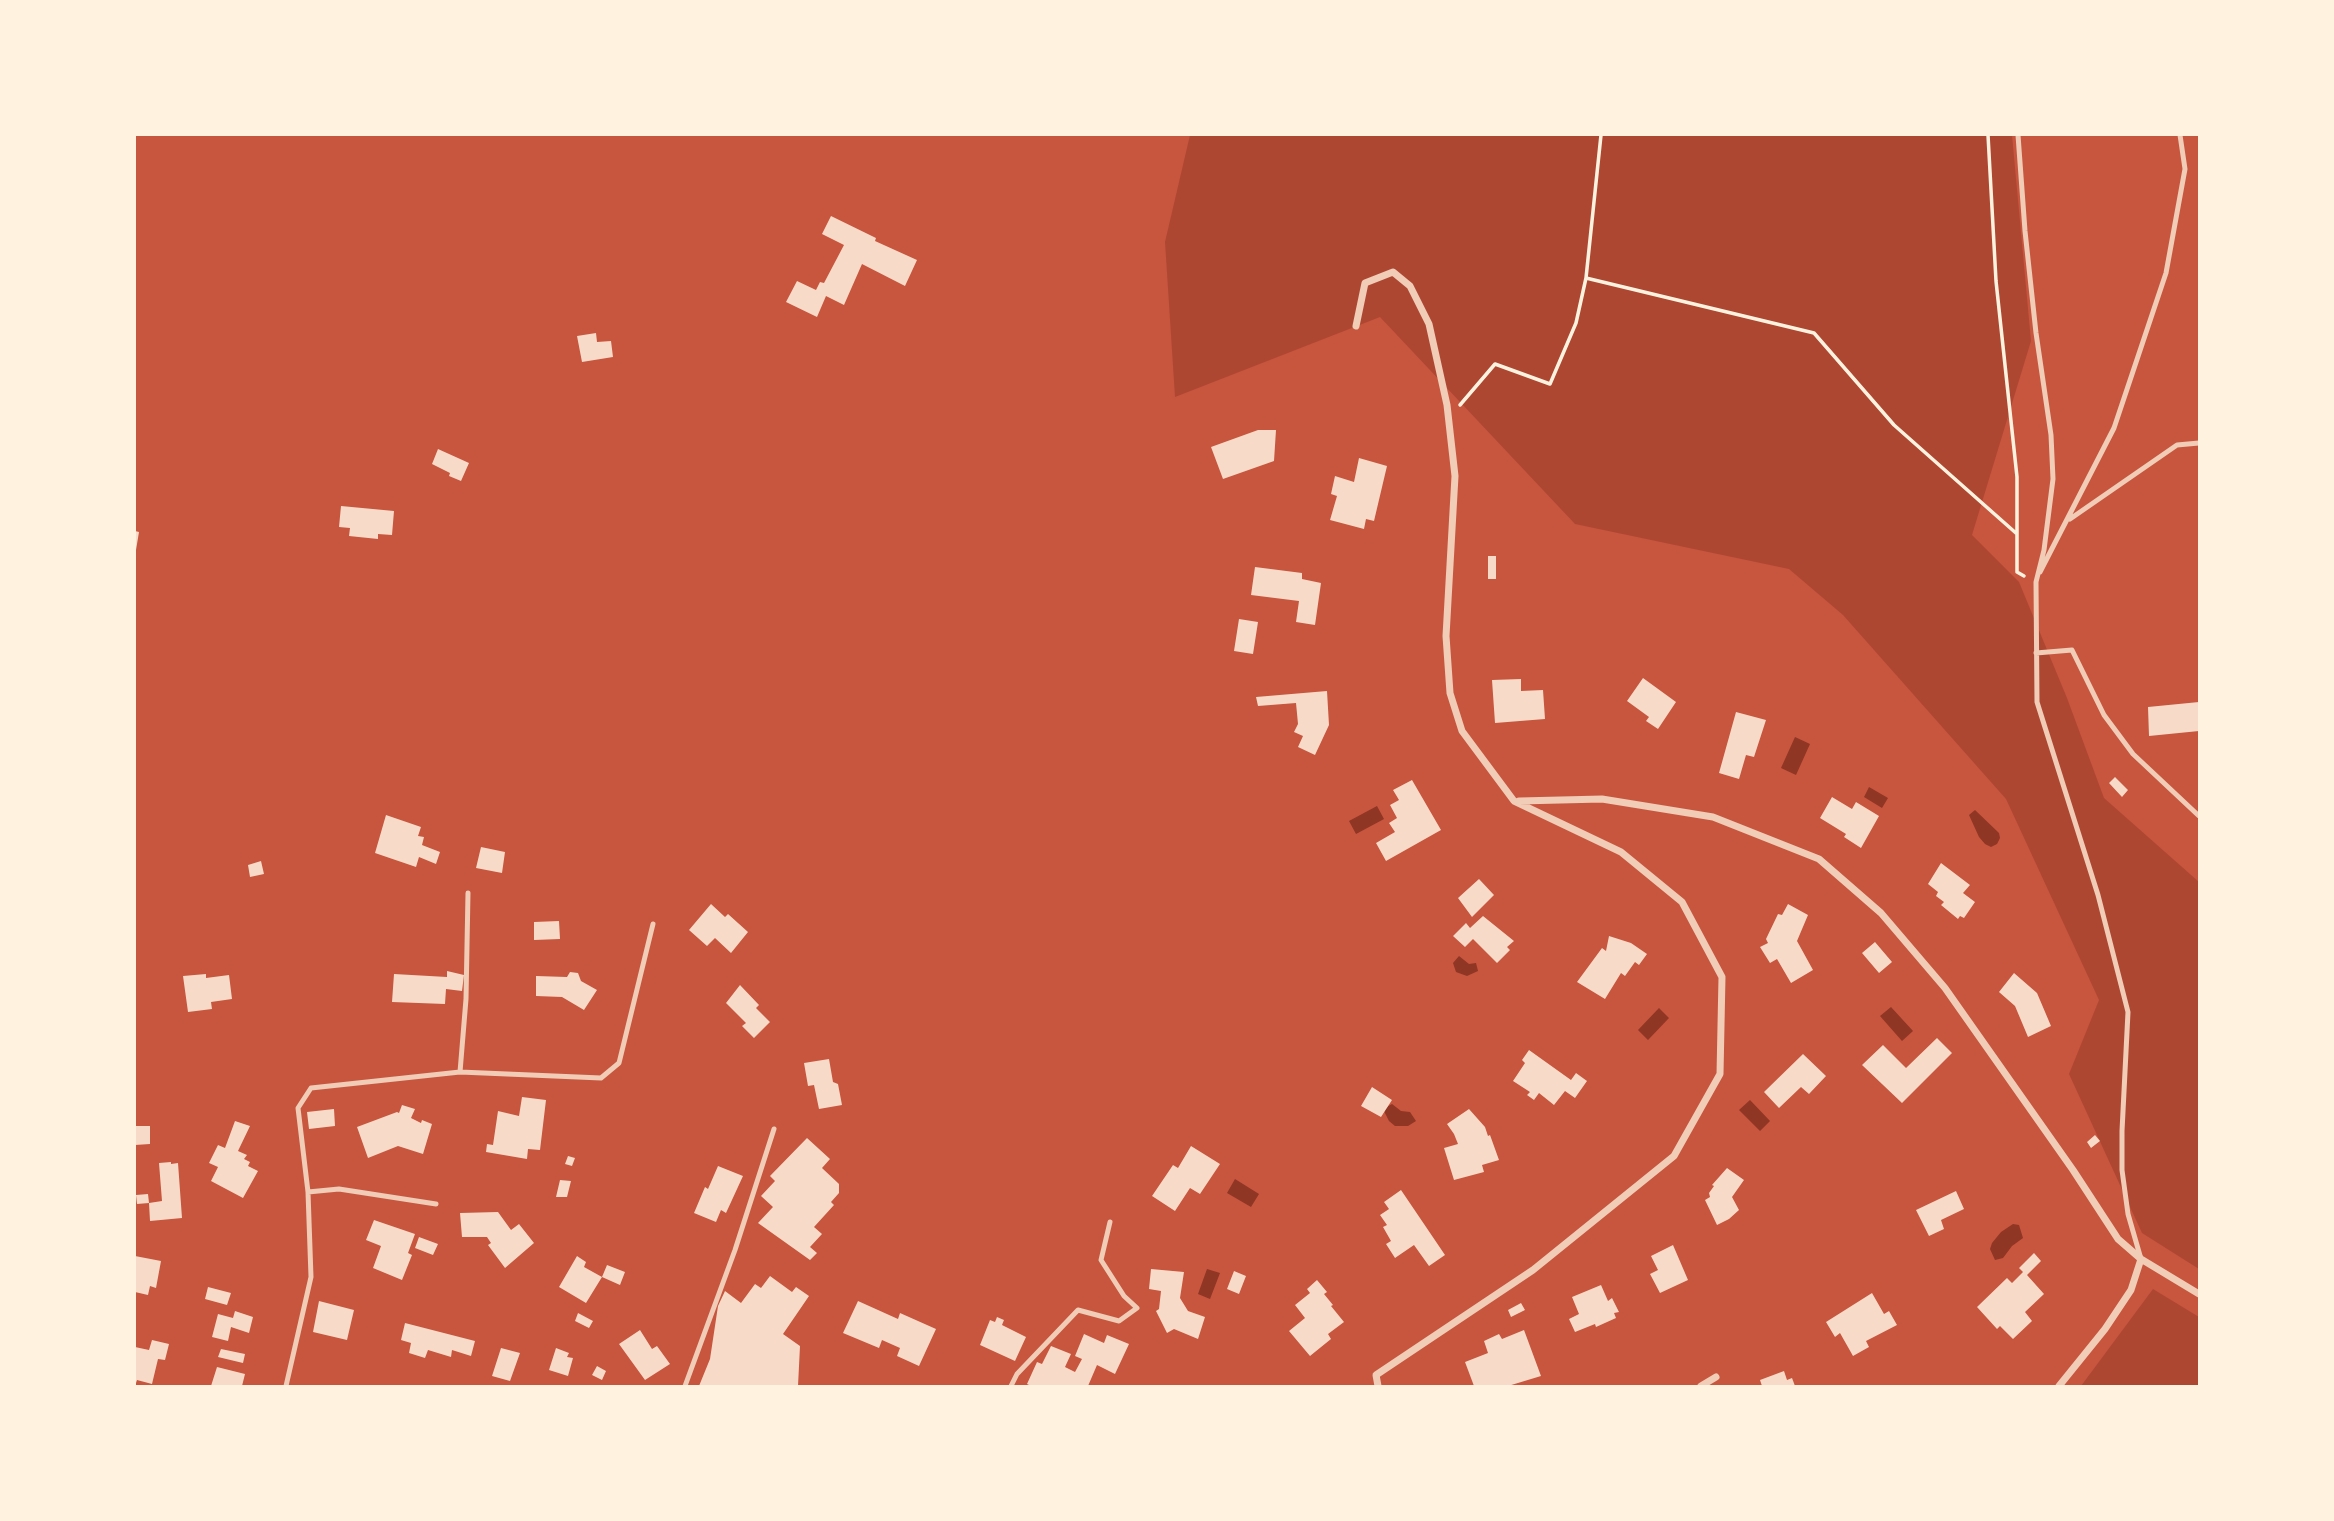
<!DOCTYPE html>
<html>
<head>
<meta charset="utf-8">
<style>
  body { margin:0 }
  #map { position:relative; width:2334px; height:1521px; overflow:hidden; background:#c8553d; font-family:Arial,sans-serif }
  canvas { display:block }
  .frame { position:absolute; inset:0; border:136px solid #fff3e0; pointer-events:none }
</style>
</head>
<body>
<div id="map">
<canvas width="2334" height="1521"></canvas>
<div class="frame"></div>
</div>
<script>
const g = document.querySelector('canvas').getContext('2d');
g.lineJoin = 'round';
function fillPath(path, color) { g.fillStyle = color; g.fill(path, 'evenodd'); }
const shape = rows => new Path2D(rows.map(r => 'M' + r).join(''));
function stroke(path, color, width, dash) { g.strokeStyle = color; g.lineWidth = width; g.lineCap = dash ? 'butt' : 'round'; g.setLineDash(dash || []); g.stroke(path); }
fillPath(shape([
  [1190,135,2012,135,2031,341,1972,535,2019,582,2067,698,2104,798,2199,882,2199,1269,2142,1233,2069,1074,2099,1000,2006,799,1843,615,1789,569,1575,524,1380,317,1175,397,1165,242],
  [2153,1289,2199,1317,2199,1386,2081,1386]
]), '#ae4732');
fillPath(shape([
  [1795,737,1810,744,1796,775,1781,768],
  [1869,787,1888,798,1882,808,1864,797],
  [1377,806,1384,819,1356,834,1349,821],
  [1975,810,1999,833,2000,838,1997,844,1991,847,1985,844,1979,837,1969,815],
  [1459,956,1469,964,1476,963,1478,971,1467,976,1456,972,1453,963],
  [1891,1007,1913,1031,1902,1041,1880,1016],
  [1659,1008,1669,1018,1648,1040,1638,1030],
  [1750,1100,1770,1121,1760,1131,1739,1110],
  [1392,1104,1401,1111,1410,1112,1416,1121,1408,1126,1395,1126,1389,1121,1383,1109],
  [1235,1179,1259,1194,1251,1207,1227,1193],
  [2013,1224,2019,1225,2023,1238,2012,1246,2003,1258,1995,1260,1990,1249,1992,1243,2001,1232],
  [1207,1269,1220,1273,1210,1299,1198,1294]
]), '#8f3625');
fillPath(shape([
  [831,216,876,238,875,241,917,260,905,286,862,264,844,305,826,296,817,317,786,302,797,281,816,290,820,282,824,283,844,245,822,234],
  [596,333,597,342,611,341,613,357,582,362,577,336],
  [1258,430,1276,430,1274,461,1223,479,1211,447],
  [438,449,469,463,461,481,449,476,450,473,432,464],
  [1359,458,1387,466,1374,521,1366,519,1364,529,1330,520,1337,496,1331,494,1335,476,1354,482],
  [341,506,394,511,392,535,378,534,378,539,349,536,350,528,339,527],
  [135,531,139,532,136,550,135,549],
  [1488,556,1496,556,1496,579,1488,579],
  [1255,567,1302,573,1302,579,1321,583,1315,625,1296,622,1299,601,1251,595],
  [1239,619,1258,622,1253,654,1234,651],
  [1643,678,1676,702,1658,729,1646,721,1649,717,1627,701],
  [1521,679,1521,691,1543,690,1545,719,1495,723,1492,680],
  [1327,691,1329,725,1315,755,1298,747,1303,736,1294,732,1298,724,1296,703,1258,706,1256,697],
  [2199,702,2199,731,2149,736,2148,707],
  [1736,712,1766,720,1754,757,1746,755,1739,779,1719,773],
  [2115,777,2128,790,2122,797,2109,783],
  [1412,780,1441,830,1386,861,1376,843,1395,832,1389,823,1397,818,1390,805,1399,800,1393,790],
  [1832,797,1852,809,1856,802,1879,816,1861,848,1844,837,1846,834,1820,818],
  [386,815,421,827,418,836,424,837,422,845,440,852,436,864,419,857,416,867,375,853],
  [481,847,505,852,502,873,476,868],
  [261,861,264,874,250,877,248,865],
  [1941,863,1970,885,1963,893,1975,902,1964,918,1960,916,1958,919,1941,905,1944,902,1936,896,1938,892,1928,884],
  [1479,879,1494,895,1472,917,1458,898],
  [711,904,725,917,728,914,748,932,731,953,715,938,707,946,689,930],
  [1788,904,1808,915,1797,941,1813,970,1791,983,1777,959,1770,963,1760,947,1768,943,1766,939,1778,914,1782,915],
  [1483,916,1514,941,1507,947,1510,950,1497,963,1473,939,1465,947,1453,936,1466,923,1470,928],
  [559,921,560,939,534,940,534,922],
  [1609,936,1631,943,1647,954,1639,965,1635,962,1625,976,1621,973,1605,999,1577,982,1602,948,1606,951],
  [1875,942,1892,962,1879,973,1862,953],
  [447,971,464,975,462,991,446,989,445,1004,392,1002,394,974,447,977],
  [570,972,578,973,581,981,597,990,584,1010,562,997,536,996,536,976,567,977],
  [2014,973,2037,993,2051,1026,2028,1037,2015,1006,1999,992],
  [206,974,206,978,229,975,232,999,211,1002,212,1009,188,1012,183,976],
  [740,985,759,1005,756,1008,770,1022,754,1038,742,1026,746,1023,726,1003],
  [1937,1038,1952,1053,1902,1103,1862,1065,1883,1045,1906,1068],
  [1529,1050,1571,1080,1576,1073,1587,1081,1575,1098,1565,1091,1554,1105,1539,1093,1534,1100,1527,1095,1530,1092,1513,1081,1525,1063,1522,1060],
  [1803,1054,1826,1076,1809,1094,1801,1087,1779,1108,1764,1092],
  [829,1059,833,1082,838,1084,842,1105,819,1109,814,1085,808,1086,804,1063],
  [1372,1087,1392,1100,1381,1117,1361,1106],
  [522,1097,546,1100,540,1150,528,1149,527,1159,486,1152,487,1144,493,1145,498,1111,519,1116],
  [402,1105,415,1109,411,1118,421,1123,422,1120,432,1124,423,1154,398,1146,368,1158,357,1127,397,1112,399,1113],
  [334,1109,335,1126,309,1129,307,1112],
  [1469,1109,1485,1127,1488,1136,1490,1135,1499,1160,1482,1165,1484,1172,1454,1180,1444,1148,1458,1144,1454,1134,1447,1124],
  [235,1121,250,1126,238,1151,247,1155,244,1159,250,1162,248,1166,258,1171,243,1198,211,1181,218,1167,209,1163,218,1145,225,1148],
  [135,1126,150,1126,150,1144,135,1145],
  [2095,1135,2100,1141,2091,1148,2087,1142],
  [807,1138,830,1159,822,1168,839,1184,839,1193,831,1202,834,1205,814,1227,822,1234,810,1247,817,1253,810,1260,758,1223,773,1207,761,1196,775,1181,770,1176],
  [1191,1146,1220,1164,1200,1194,1190,1188,1175,1211,1152,1196,1173,1165,1178,1168],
  [568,1156,575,1158,572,1166,565,1164],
  [171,1162,171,1164,178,1163,182,1218,150,1221,149,1203,162,1201,159,1163],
  [718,1166,743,1176,726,1213,721,1210,716,1222,694,1213,705,1187,708,1189],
  [1727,1168,1744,1180,1732,1197,1739,1210,1729,1219,1717,1225,1705,1200,1710,1197,1709,1193,1714,1186,1712,1185],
  [560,1180,571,1181,567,1197,556,1197],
  [1401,1190,1445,1255,1429,1266,1414,1245,1395,1258,1386,1244,1391,1241,1383,1227,1387,1225,1380,1215,1389,1209,1384,1202],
  [1956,1191,1964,1209,1941,1220,1944,1229,1929,1236,1916,1210],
  [148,1194,149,1203,137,1204,136,1195],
  [498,1212,511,1230,519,1224,534,1243,505,1268,488,1245,491,1243,487,1237,462,1237,460,1213],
  [374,1220,415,1234,408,1253,412,1255,402,1280,373,1268,381,1246,366,1240],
  [419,1237,438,1244,433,1255,415,1248],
  [1673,1245,1688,1280,1660,1293,1650,1274,1658,1270,1651,1256],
  [2034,1253,2041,1261,2027,1275,2044,1294,2025,1312,2032,1321,2013,1339,2000,1326,1997,1329,1977,1307,2007,1278,2012,1283,2023,1272,2019,1268],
  [135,1256,161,1261,156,1288,150,1286,148,1295,135,1292],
  [577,1256,586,1262,584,1267,602,1277,586,1303,559,1287],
  [607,1265,625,1272,620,1285,602,1277],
  [1151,1269,1184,1272,1180,1298,1188,1311,1205,1317,1198,1339,1174,1329,1167,1333,1156,1311,1159,1309,1161,1291,1149,1289],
  [1234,1271,1246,1276,1239,1294,1227,1289],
  [770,1276,792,1292,796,1287,809,1296,783,1334,800,1346,798,1386,699,1386,710,1359,718,1306,725,1291,741,1303,755,1284,761,1288],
  [1317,1280,1327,1292,1324,1294,1333,1305,1331,1306,1344,1322,1328,1334,1331,1339,1310,1356,1289,1331,1305,1318,1295,1305,1310,1293,1307,1289],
  [1601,1285,1608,1301,1612,1298,1619,1312,1614,1313,1616,1318,1596,1327,1595,1324,1575,1332,1569,1319,1579,1314,1572,1297],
  [208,1287,231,1293,227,1305,205,1299],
  [1872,1293,1884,1314,1889,1311,1897,1325,1866,1341,1869,1347,1853,1356,1840,1333,1835,1337,1826,1322],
  [319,1301,354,1310,347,1340,313,1332],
  [858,1301,898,1319,900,1313,936,1329,919,1366,897,1356,900,1348,882,1340,879,1348,843,1333],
  [1521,1303,1525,1310,1511,1317,1508,1310],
  [235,1311,253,1317,249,1333,231,1327,228,1341,212,1337,218,1314,233,1318],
  [578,1313,593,1321,589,1328,575,1321],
  [997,1317,1004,1320,1002,1325,1026,1337,1015,1361,980,1345,990,1320,995,1322],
  [405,1323,475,1341,471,1356,452,1350,451,1357,428,1350,425,1358,409,1353,411,1343,401,1340],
  [640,1330,652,1349,657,1346,670,1364,645,1380,619,1344],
  [1524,1330,1541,1376,1508,1386,1474,1386,1465,1362,1488,1353,1484,1341,1499,1334,1502,1339],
  [1084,1334,1104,1343,1107,1335,1129,1344,1115,1374,1097,1365,1088,1386,1031,1386,1027,1384,1037,1362,1042,1364,1051,1346,1071,1354,1065,1367,1075,1372,1082,1359,1075,1356],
  [152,1340,169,1344,165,1360,158,1359,152,1384,137,1380,135,1386,135,1347,149,1350],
  [501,1348,520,1353,510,1381,492,1376],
  [556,1348,569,1353,567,1357,573,1358,568,1376,549,1370],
  [221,1349,245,1354,243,1363,218,1357],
  [597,1366,606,1371,602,1380,592,1375],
  [217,1367,245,1374,242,1386,211,1386],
  [1784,1371,1787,1380,1792,1378,1795,1386,1762,1386,1760,1380]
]), '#f7dbc8');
stroke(shape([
  [1601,135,1586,278,1814,333,1894,425,2017,534],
  [1988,135,1996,281,2017,477,2017,572,2024,576],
  [1460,405,1495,364,1550,384,1576,323,1586,278]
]), '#fff3e0', 3.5);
stroke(shape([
  [2018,135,2025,231,2036,333,2051,435,2053,479,2044,550,2036,582,2037,702,2098,895,2128,1012,2122,1131,2122,1170,2128,1214,2141,1259],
  [2070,519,2177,445,2199,443],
  [2040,572,2114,428,2166,273,2185,169,2180,135],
  [2036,653,2072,650,2104,715,2133,754,2199,816],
  [460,1072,466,999,468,893],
  [308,1192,339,1189,436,1204],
  [286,1386,311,1277,308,1192,298,1108,311,1088,460,1072,601,1078,619,1063,653,924],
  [685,1386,735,1250,774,1129],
  [1011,1386,1017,1374,1078,1310,1119,1321,1137,1308,1124,1296,1101,1260,1110,1222]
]), '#f1ccb7', 5);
stroke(shape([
  [1356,326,1365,283,1393,272,1410,286,1429,324,1447,405,1455,476,1446,636,1450,693,1462,731,1514,801,1621,852,1682,902,1722,977,1720,1074,1674,1156,1533,1270,1376,1375,1378,1386],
  [1519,801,1602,799,1713,817,1819,859,1881,913,1945,988,2073,1170,2118,1239,2141,1259,2199,1294],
  [1701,1386,1716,1377],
  [2059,1386,2105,1329,2131,1290,2141,1259]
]), '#f1ccb7', 7);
</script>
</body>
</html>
